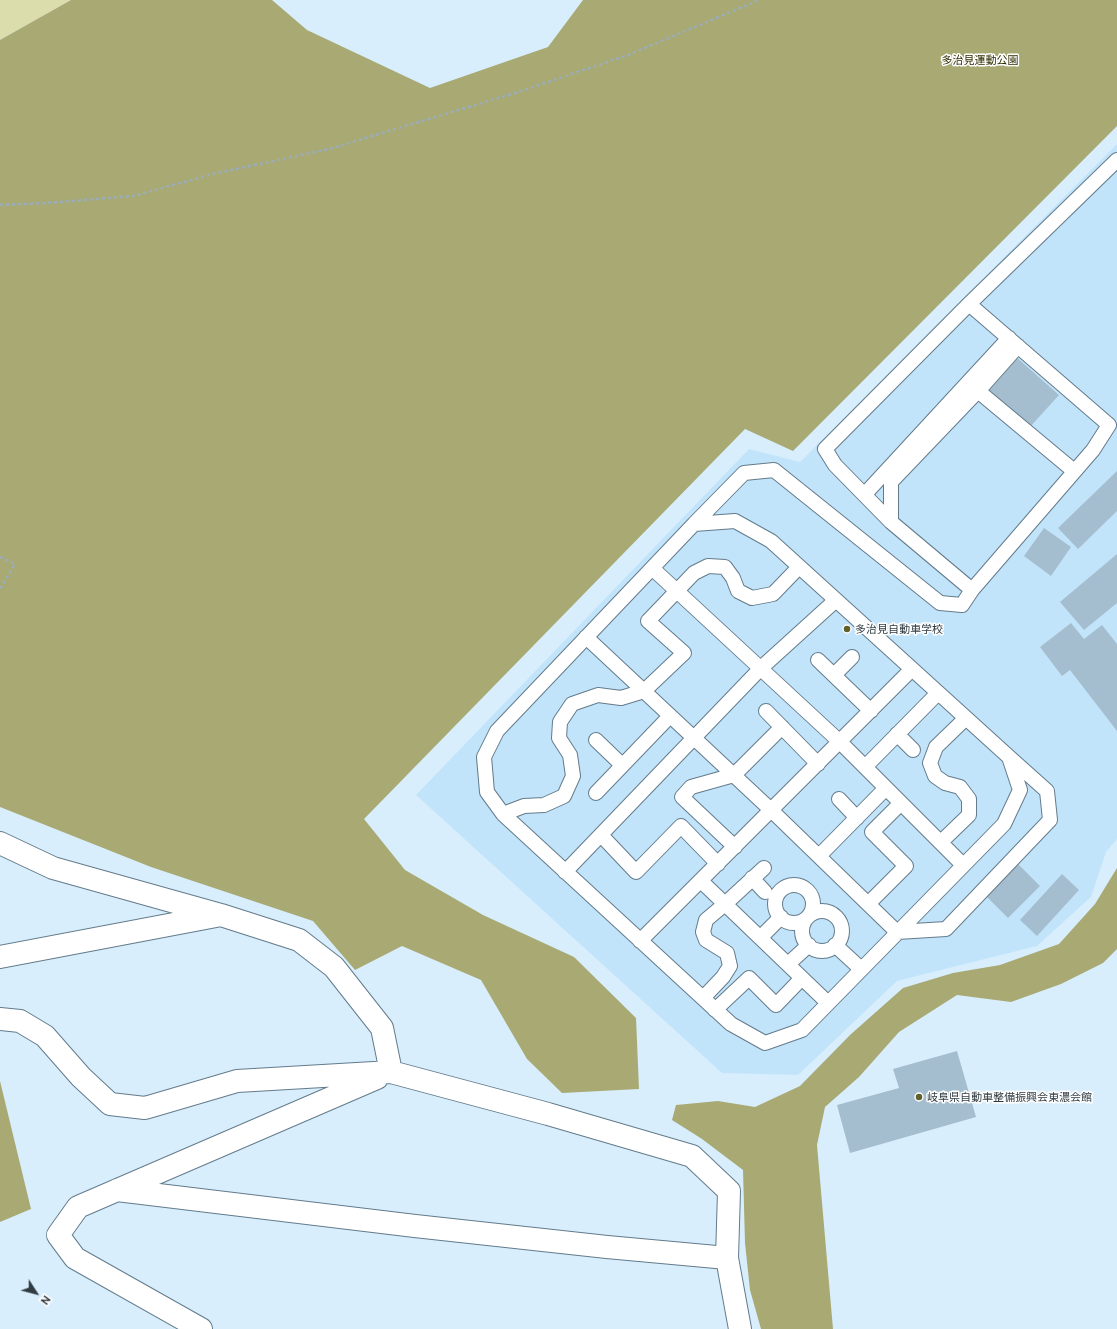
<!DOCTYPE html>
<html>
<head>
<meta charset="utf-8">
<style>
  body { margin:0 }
  #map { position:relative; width:1117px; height:1329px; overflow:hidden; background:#d8eefc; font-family:Ubuntu,sans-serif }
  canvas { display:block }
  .north { position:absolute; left:16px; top:1273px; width:40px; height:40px; -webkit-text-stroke:3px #fff; paint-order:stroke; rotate:126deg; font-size:11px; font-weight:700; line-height:16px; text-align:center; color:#313c42 }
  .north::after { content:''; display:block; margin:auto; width:14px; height:18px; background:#313c42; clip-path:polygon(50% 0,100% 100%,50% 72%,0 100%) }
</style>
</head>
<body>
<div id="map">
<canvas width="1117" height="1329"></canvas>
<div class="north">N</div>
</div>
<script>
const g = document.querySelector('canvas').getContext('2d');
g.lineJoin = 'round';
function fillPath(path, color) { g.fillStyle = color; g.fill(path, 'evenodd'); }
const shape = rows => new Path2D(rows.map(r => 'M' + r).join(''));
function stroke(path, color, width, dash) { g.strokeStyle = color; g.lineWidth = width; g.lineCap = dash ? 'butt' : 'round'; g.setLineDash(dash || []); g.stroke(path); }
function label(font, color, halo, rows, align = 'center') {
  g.font = font + ' Ubuntu,"Noto Sans JP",sans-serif'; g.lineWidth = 3; g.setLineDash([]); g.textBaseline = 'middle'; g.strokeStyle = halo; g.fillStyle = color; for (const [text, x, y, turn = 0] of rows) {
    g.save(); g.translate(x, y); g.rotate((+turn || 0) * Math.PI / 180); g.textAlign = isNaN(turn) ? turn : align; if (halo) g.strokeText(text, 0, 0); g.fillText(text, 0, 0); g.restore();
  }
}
fillPath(shape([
  [1117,144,1117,839,1106,852,1091,897,1037,946,897,981,798,1075,722,1073,416,795,749,449,800,462]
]), '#c2e4fa');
fillPath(shape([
  [0,0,71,0,0,40]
]), '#dcddac');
fillPath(shape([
  [71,0,272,0,307,30,430,88,548,47,583,0,1117,0,1117,126,793,451,745,429,364,819,405,870,483,915,574,957,636,1018,639,1089,562,1093,527,1059,481,980,402,946,355,970,313,921,151,867,0,807,0,40],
  [1117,868,1117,949,1103,963,1061,984,1011,1002,957,995,899,1032,859,1077,825,1107,817,1145,833,1329,761,1329,750,1290,745,1243,743,1170,702,1139,672,1120,676,1105,718,1101,755,1107,800,1086,850,1035,903,988,953,973,1000,965,1059,944,1095,904],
  [0,1081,31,1209,0,1222]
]), '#a8a973');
fillPath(shape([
  [1015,356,1059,395,1029,428,985,390],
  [1117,471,1117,511,1078,549,1058,528],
  [1044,528,1071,547,1051,576,1024,556],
  [1117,554,1117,603,1084,630,1060,602],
  [1071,623,1084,639,1102,625,1117,644,1117,731,1070,670,1062,676,1040,647],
  [1015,861,1040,886,1008,918,983,893],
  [1062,874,1079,890,1037,936,1020,920],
  [957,1051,976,1117,850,1153,837,1105,899,1088,893,1069]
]), '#a4becf');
const service = shape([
  [969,304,1109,425,1093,450,972,590,891,522,835,465,825,449,969,304,1117,160],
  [978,391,1074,471],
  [865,494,1009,338],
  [735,521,771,541,1009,757,1020,790,1004,824,802,1030,765,1043,731,1024,503,814,487,792,484,757,497,731,694,524,735,521],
  [891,522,891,482,978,391,1018,346],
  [694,524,744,473,774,470,940,603,962,605,972,590],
  [652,568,840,742,963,865],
  [586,637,771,810,897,932,946,929,1050,820,1047,791,1009,757],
  [818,660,871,711],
  [834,675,852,657],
  [766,711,818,764],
  [897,734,913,750],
  [596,740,622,765],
  [865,767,938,693],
  [596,793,670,716],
  [839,799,857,818],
  [503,814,524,806,544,805,564,796,573,776,570,755,559,738,560,722,572,704,598,695,621,698,644,691,684,653,648,621,694,573,708,566,725,567,733,578,738,591,752,598,773,594,799,567],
  [601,835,636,872,681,826,718,864],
  [941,842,969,815,969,799,960,787,945,783,935,776,930,763,936,747,966,718],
  [735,847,682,797,691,787,734,775,782,727],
  [819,856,886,788],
  [565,872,761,668,836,600],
  [752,878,765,892],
  [701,881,828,1003],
  '775 904a19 19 0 1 1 38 0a19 19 0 1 1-38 0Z',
  [868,904,906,866,872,832,901,803],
  '802 931a20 20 0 1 1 40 0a20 20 0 1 1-40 0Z',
  [761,937,781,917],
  [640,941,912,669],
  [835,945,861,969],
  [788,964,809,945],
  [703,998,723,977,730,966,727,953,706,940,703,932,706,920,725,904,764,868],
  [715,1010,749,978,776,1005,802,978]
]);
const minor = shape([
  [0,843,53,868,221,915,299,940,334,967,382,1028,391,1072],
  [0,957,216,916],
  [0,1019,20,1021,45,1036,81,1077,110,1104,145,1108,237,1081,391,1072,548,1114,692,1156,729,1191,727,1258,740,1329],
  [117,1190,415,1226,607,1247,727,1258],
  [201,1329,75,1258,58,1235,78,1207,377,1078]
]);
stroke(service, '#637b8b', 16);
stroke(minor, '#637b8b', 24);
stroke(shape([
  [0,205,46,203,133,196,213,174,329,149,515,93,628,55,759,0],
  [0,557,15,564,0,589]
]), '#9badb9', 2.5, [3, 3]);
stroke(service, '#fff', 14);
stroke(minor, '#fff', 22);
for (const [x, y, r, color] of [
  [847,629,4,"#60602d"],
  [919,1097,4,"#60602d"]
]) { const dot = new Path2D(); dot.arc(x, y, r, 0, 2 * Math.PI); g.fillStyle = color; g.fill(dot); stroke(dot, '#fff', 1.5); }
label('11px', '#2f2e02', '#fff', [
  ["多治見運動公園",980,60]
]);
label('11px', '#313c42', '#fff', [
  ["多治見自動車学校",855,629],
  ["岐阜県自動車整備振興会東濃会館",927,1097]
], 'left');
</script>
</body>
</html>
